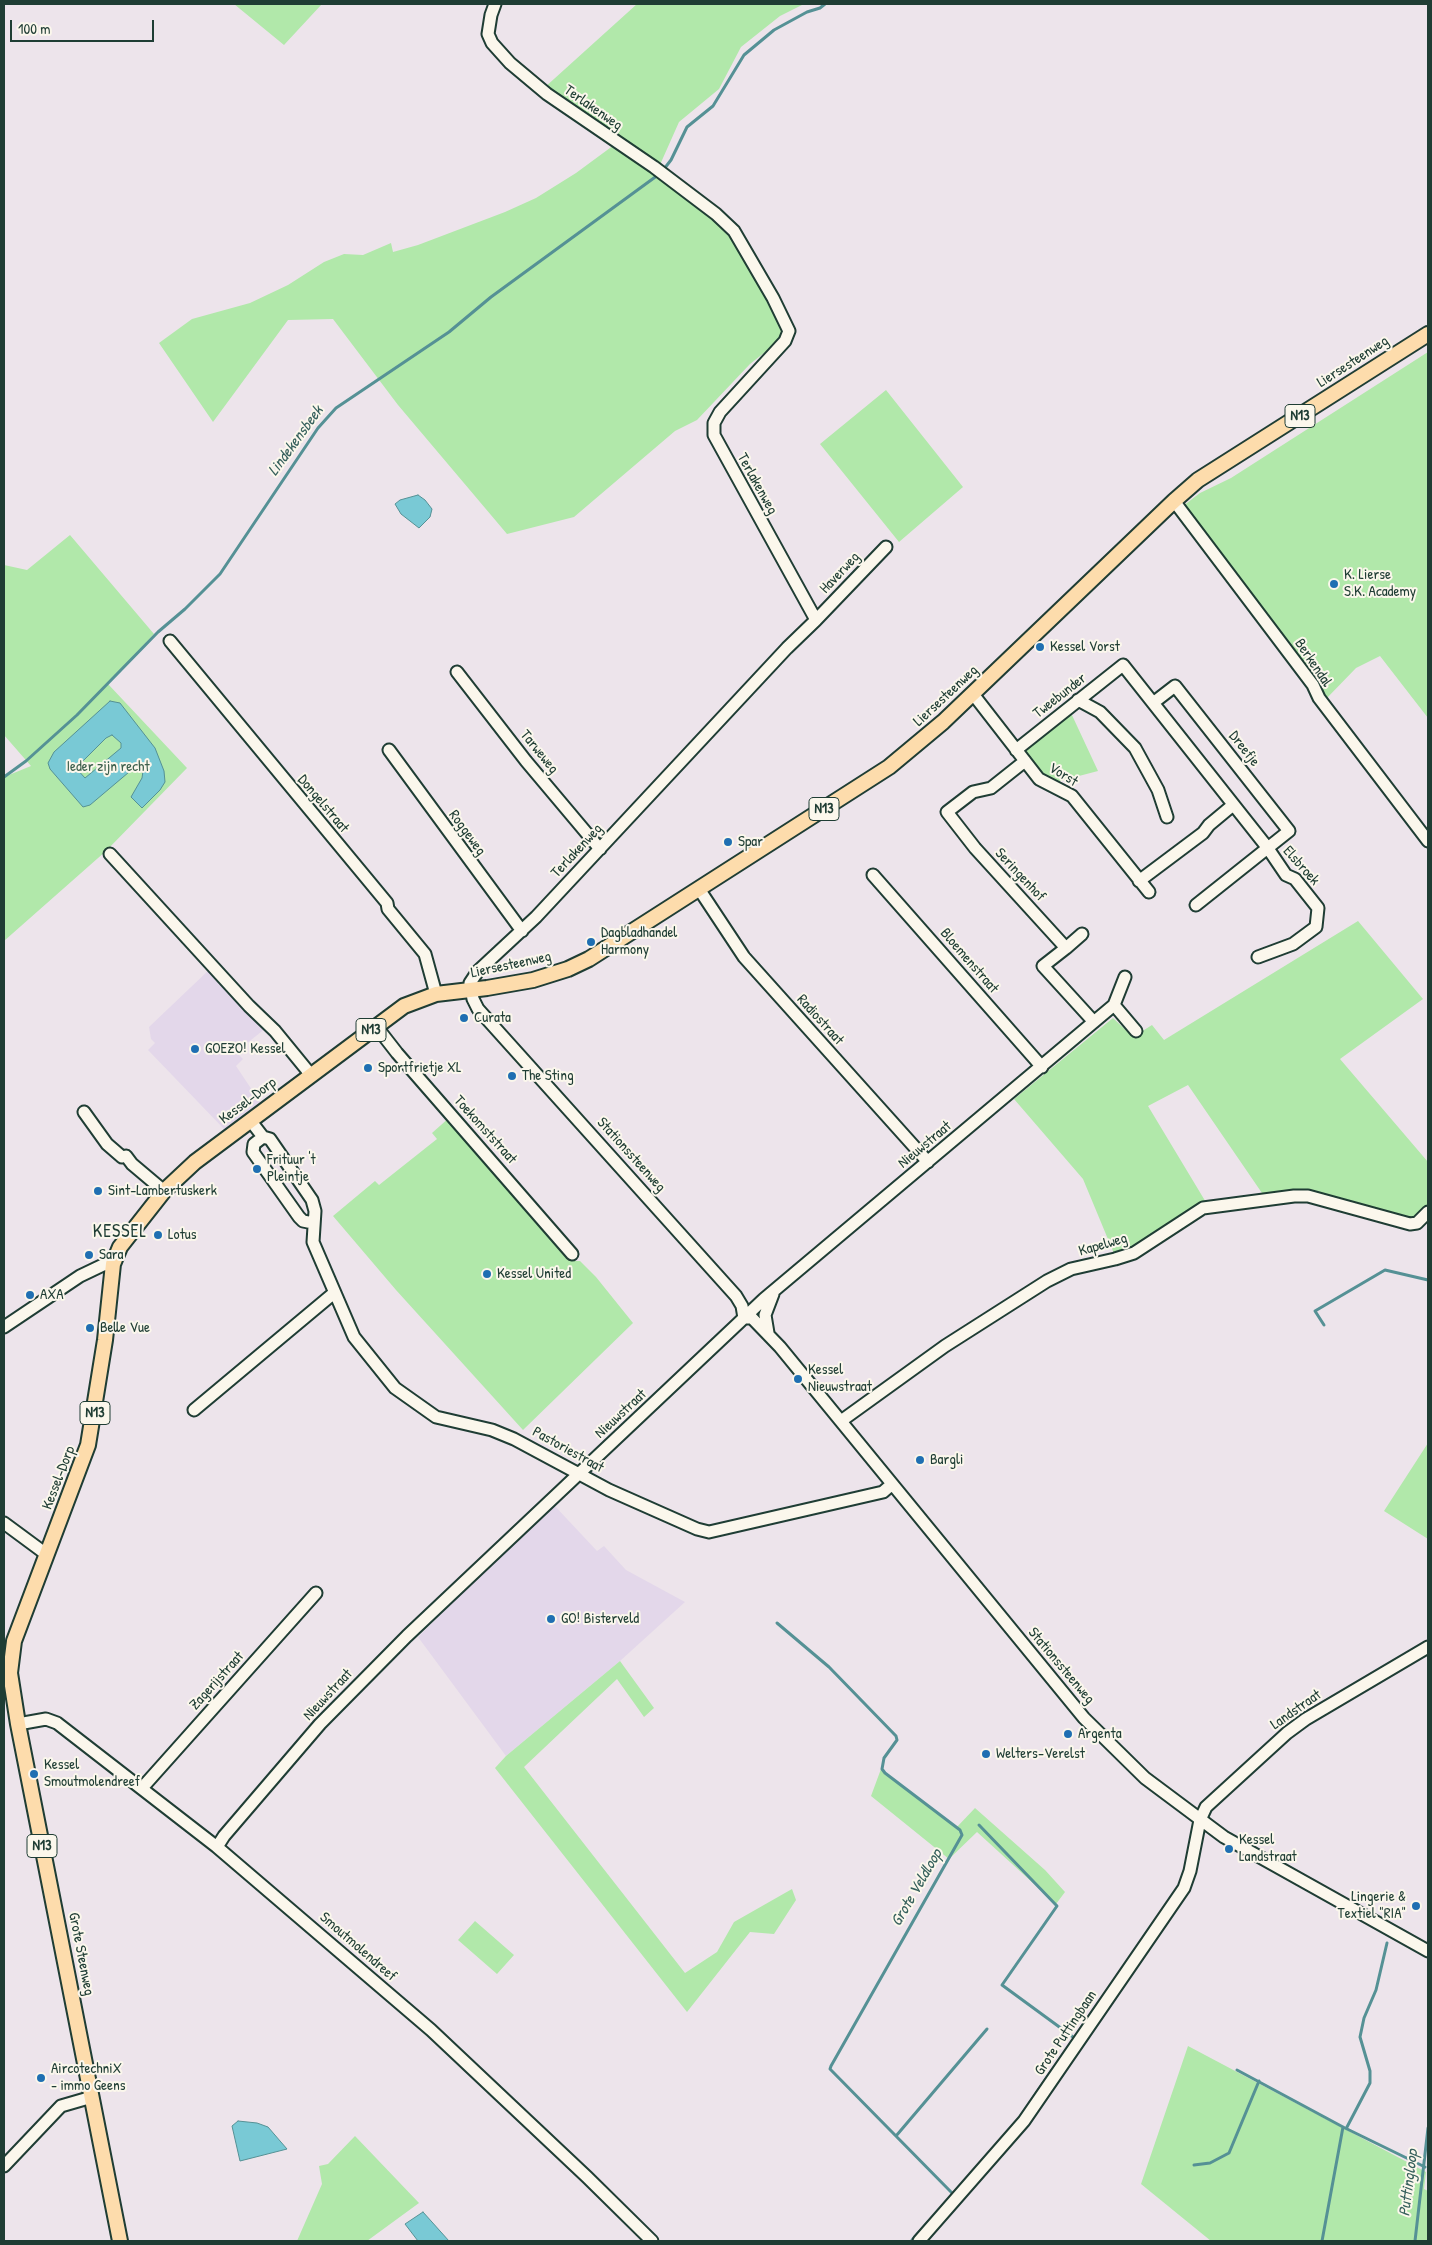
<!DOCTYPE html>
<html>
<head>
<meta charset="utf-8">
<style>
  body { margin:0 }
  #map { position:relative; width:1432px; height:2245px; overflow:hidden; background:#ede4eb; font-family:"Patrick Hand",sans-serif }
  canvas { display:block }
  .frame { position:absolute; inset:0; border:5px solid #1f3d34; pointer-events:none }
  .scale { position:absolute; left:10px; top:20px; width:144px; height:22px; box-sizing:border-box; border:2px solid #1f3d34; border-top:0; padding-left:6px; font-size:15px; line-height:18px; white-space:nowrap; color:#1f3d34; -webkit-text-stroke:4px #fbf7ec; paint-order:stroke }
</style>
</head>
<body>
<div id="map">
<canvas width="1432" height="2245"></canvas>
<div class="frame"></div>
<div class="scale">100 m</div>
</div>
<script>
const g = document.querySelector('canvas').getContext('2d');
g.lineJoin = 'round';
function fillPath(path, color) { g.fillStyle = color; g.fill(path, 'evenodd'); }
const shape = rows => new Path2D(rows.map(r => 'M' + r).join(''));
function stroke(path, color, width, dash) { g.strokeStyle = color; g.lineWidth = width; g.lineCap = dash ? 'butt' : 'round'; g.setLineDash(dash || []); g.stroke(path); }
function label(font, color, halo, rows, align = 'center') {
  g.font = font + ' "Patrick Hand",sans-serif'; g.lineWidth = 4; g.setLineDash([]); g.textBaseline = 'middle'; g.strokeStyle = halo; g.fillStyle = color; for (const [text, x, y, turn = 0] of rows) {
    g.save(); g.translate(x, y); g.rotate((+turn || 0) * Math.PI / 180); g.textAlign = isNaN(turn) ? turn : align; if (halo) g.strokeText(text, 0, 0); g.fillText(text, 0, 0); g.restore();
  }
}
fillPath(shape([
  [211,968,266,1028,236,1052,243,1059,236,1066,260,1102,224,1129,148,1050,155,1043,151,1039,149,1027],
  [553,1504,597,1551,604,1546,626,1570,685,1602,620,1661,506,1756,418,1637]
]), '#e3d7ea');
fillPath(shape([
  [234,4,322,4,284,45],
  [637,4,804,4,780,16,741,47,719,89,679,122,659,167,544,88],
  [614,145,650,170,732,235,744,253,781,331,779,341,750,364,697,420,675,431,574,517,507,534,398,405,333,319,288,320,213,422,159,343,192,319,250,303,288,285,324,262,344,254,363,255,391,243,393,252,418,245,505,212,536,198,576,173],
  [1428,352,1428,718,1380,656,1356,668,1326,699,1183,506,1200,493,1231,478],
  [886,390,963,487,899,542,820,444],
  [70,535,154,634,108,684,187,768,106,851,4,941,4,777,31,766,4,735,4,565,27,570],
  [1071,713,1098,771,1056,782,1043,775,1027,754,1027,749],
  [1358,921,1423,999,1340,1059,1428,1162,1428,1204,1412,1218,1321,1193,1300,1190,1264,1196,1188,1085,1148,1106,1207,1204,1181,1215,1141,1244,1115,1256,1083,1179,1014,1099,1113,1018,1133,1037,1152,1025,1164,1040],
  [450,1117,574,1261,580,1261,596,1277,633,1323,523,1430,396,1290,333,1216,375,1181,379,1185,437,1139,432,1133],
  [1428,1443,1428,1539,1384,1511],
  [620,1661,654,1708,644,1717,617,1679,524,1767,685,1973,717,1952,734,1922,792,1889,796,1900,774,1934,750,1932,687,2012,495,1768,506,1756],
  [881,1769,956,1828,975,1808,1045,1870,1065,1892,1056,1904,977,1832,949,1859,871,1796],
  [475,1921,514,1955,497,1974,458,1940],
  [1188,2046,1426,2172,1424,2189,1428,2191,1428,2241,1211,2241,1141,2184],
  [355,2136,419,2203,367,2241,297,2241,322,2184,319,2166,328,2164]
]), '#b1e8aa');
const water = shape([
  [418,495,425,500,432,509,430,517,419,528,401,514,395,504,400,500,418,495],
  [110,701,120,703,155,748,164,771,165,782,160,790,142,808,131,797,142,778,143,771,139,767,135,767,90,805,83,807,50,769,48,763,54,752,110,701],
  [112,735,121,743,121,748,85,778,76,768,106,738,112,735],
  [238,2121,257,2123,268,2127,287,2149,240,2161,232,2126,238,2121],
  [423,2212,449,2241,418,2241,405,2224,423,2212]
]);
fillPath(water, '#79c9d5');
stroke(water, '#559195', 1);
stroke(shape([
  [664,169,671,160,687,127,713,106,744,55,774,30,807,12,820,8,825,4],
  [4,777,26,761,77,715,158,632,185,609,220,574,318,428,336,408,449,332,491,297,658,175],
  [1324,1325,1315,1311,1385,1270,1428,1280],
  [777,1623,829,1667,896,1736,897,1740,884,1758,882,1769,885,1773,960,1830,962,1835,831,2066,830,2069,953,2194,956,2192],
  [979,1825,1057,1906,1002,1985,1073,2037],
  [1237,2070,1343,2127,1425,2167],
  [1020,2117,1052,2070],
  [1347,2127,1370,2083,1370,2071,1360,2037,1364,2018,1376,1990,1387,1943],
  [896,2136,987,2029],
  [1194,2165,1210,2163,1229,2153,1259,2081],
  [912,2240,929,2221],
  [1322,2241,1343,2127],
  [1415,2241,1428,2128]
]), '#559195', 3);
const minor = shape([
  [495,4,491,15,488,34,492,43,510,63,547,94,654,167,716,214,734,231,773,298,789,331,785,341,720,412,714,423,714,435,816,620,787,648,536,917,478,971,470,983,473,999,478,1009,736,1296,742,1306,744,1318],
  [1174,501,1313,685,1319,698,1428,841],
  [816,620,886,547],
  [170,641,387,903,388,909,425,954,436,994],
  [457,672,526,761,600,849],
  [973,694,1039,779,1072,796,1149,892],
  [1078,700,1100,712,1135,748,1158,790,1167,817],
  [1153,703,1175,686,1289,831,1196,905],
  [389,750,522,931],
  [1016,750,1123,665,1267,847,1286,875,1295,879,1318,908,1316,927,1293,944,1258,957],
  [1025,761,991,788,973,792,947,812,975,848,1066,948,1043,966,1094,1022],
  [110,854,249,1006,275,1031,311,1075],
  [873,875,1042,1067],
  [1139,881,1203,833,1209,825,1233,805],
  [699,889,744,957,928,1162],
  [1066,948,1082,934],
  [1114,1005,1136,1031],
  [376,1026,397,1053,572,1254],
  [84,1112,107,1144,122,1157,126,1156,132,1164,164,1191],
  [250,1120,263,1137,270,1139,312,1200,315,1211,313,1242,354,1337,395,1388,436,1417,492,1430,514,1439,609,1490,697,1529,709,1532,883,1492,891,1485],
  [263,1137,254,1144,253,1152,299,1217,303,1221,313,1223],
  [744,1318,752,1318,780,1347,1084,1718,1145,1778,1224,1837,1428,1951],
  [4,1327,80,1276,103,1265,113,1264],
  [768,1333,765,1315,773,1294],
  [194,1410,334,1293],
  [841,1421,945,1346,1047,1281,1071,1269,1115,1259,1134,1253,1203,1208,1294,1196,1308,1196,1410,1224,1417,1223,1428,1212],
  [4,1523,46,1554],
  [18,1724,46,1719,57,1723,217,1847,431,2030,587,2177,652,2241],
  [142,1788,316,1593],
  [217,1847,224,1836,320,1724,407,1636,764,1299,1114,1005,1125,977],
  [4,2166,61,2106,92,2097],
  [919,2241,1024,2121,1184,1888,1190,1871,1200,1820,1206,1807,1287,1733,1306,1719,1428,1647]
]);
const major = shape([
  [120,2241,18,1724,10,1673,14,1641,88,1445,105,1340,113,1264,120,1247,164,1191,195,1162,404,1006,436,994,487,988,533,980,568,969,589,959,889,767,943,722,1174,501,1198,480,1428,334]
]);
stroke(minor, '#1f3d34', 15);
stroke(major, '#1f3d34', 18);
stroke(minor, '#fbf7ec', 11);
stroke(major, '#fddcac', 14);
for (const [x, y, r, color] of [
  [1334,584,5,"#1f6fb2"],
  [1040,647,5,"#1f6fb2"],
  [728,842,5,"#1f6fb2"],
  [591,942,5,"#1f6fb2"],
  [464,1018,5,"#1f6fb2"],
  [195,1049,5,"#1f6fb2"],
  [368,1068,5,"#1f6fb2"],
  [512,1076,5,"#1f6fb2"],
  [257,1169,5,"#1f6fb2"],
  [98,1191,5,"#1f6fb2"],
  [158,1235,5,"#1f6fb2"],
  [89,1255,5,"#1f6fb2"],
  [487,1274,5,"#1f6fb2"],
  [30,1295,5,"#1f6fb2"],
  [90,1328,5,"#1f6fb2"],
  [798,1379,5,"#1f6fb2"],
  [920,1460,5,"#1f6fb2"],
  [551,1619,5,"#1f6fb2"],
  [1068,1734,5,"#1f6fb2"],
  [986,1754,5,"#1f6fb2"],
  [34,1774,5,"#1f6fb2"],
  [1229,1849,5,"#1f6fb2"],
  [1416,1906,5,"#1f6fb2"],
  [41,2078,5,"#1f6fb2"]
]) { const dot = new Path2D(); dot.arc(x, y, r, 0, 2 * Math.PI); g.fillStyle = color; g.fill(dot); stroke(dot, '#fbf7ec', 2); }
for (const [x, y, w] of [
  [1300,416,30],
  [824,809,30],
  [371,1030,30],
  [95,1413,30],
  [42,1846,30]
]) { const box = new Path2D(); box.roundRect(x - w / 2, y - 11.5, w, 23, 4); g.fillStyle = '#fbf7ec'; g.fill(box); stroke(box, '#1f3d34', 1); }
label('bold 14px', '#1f3d34', null, [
  ["N13",1300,416],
  ["N13",824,809],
  ["N13",371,1030],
  ["N13",95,1413],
  ["N13",42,1846]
]);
label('15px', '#1f3d34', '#fbf7ec', [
  ["Terlakenweg",593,108,35],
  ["Liersesteenweg",1353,362,-33],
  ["Terlakenweg",757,484,61],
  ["Haverweg",840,573,-47],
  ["Berkendal",1313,663,56],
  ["Liersesteenweg",946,696,-43],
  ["Tweebunder",1060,696,-38],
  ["Dreefje",1244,749,52],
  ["Tarweweg",539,752,51],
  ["Vorst",1063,775,32],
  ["Dongelstraat",323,804,50],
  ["Roggeweg",467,833,54],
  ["Terlakenweg",577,851,-47],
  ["Elsbroek",1301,866,48],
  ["Seringenhof",1020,875,47],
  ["Bloemenstraat",969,961,49],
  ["Liersesteenweg",511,965,-12],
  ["Radiostraat",820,1020,48],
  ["Kessel-Dorp",248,1101,-37],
  ["Toekomststraat",485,1130,48],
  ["Nieuwstraat",925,1145,-40],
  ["Stationssteenweg",631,1155,48],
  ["Kapelweg",1103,1245,-16],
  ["Nieuwstraat",621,1414,-43],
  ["Pastoriestraat",568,1450,29],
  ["Kessel-Dorp",59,1478,-69],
  ["Stationssteenweg",1061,1666,50],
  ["Zagerijstraat",217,1681,-48],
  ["Nieuwstraat",328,1695,-47],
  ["Landstraat",1296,1710,-35],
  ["Smoutmolendreef",358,1947,41],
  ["Grote Steenweg",81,1954,79],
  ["Grote Puttingbaan",1066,2033,-56]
]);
label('15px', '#1f3d34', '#fbf7ec', [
  ["K. Lierse",1344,575],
  ["S.K. Academy",1344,592],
  ["Kessel Vorst",1050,647],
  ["Spar",738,842],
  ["Dagbladhandel",601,933],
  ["Harmony",601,950],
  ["Curata",474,1018],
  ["GOEZO! Kessel",205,1049],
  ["Sportfrietje XL",378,1068],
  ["The Sting",522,1076],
  ["Frituur 't",267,1160],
  ["Pleintje",267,1177],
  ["Sint-Lambertuskerk",108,1191],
  ["Lotus",168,1235],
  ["Sara",99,1255],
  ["Kessel United",497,1274],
  ["AXA",40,1295],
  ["Belle Vue",100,1328],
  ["Kessel",808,1370],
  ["Nieuwstraat",808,1387],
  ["Bargli",930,1460],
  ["GO! Bisterveld",561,1619],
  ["Argenta",1078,1734],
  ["Welters-Verelst",996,1754],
  ["Kessel",44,1765],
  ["Smoutmolendreef",44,1782],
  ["Kessel",1239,1840],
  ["Landstraat",1239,1857],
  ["Lingerie &",1406,1897,"right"],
  ["Textiel \"RIA\"",1406,1914,"right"],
  ["AircotechniX",51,2069],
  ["- immo Geens",51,2086]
], 'left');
label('15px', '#3c5f4c', '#fbf7ec', [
  ["Ieder zijn recht",108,767]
]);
label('italic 16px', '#36605c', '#fbf7ec', [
  ["Lindekensbeek",296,441,-54],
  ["Grote Veldloop",917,1888,-60],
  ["Puttingloop",1409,2183,-83]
]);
g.letterSpacing = '1px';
label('18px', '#1f3d34', '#fbf7ec', [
  ["KESSEL",120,1232]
]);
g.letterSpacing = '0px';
</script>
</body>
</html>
